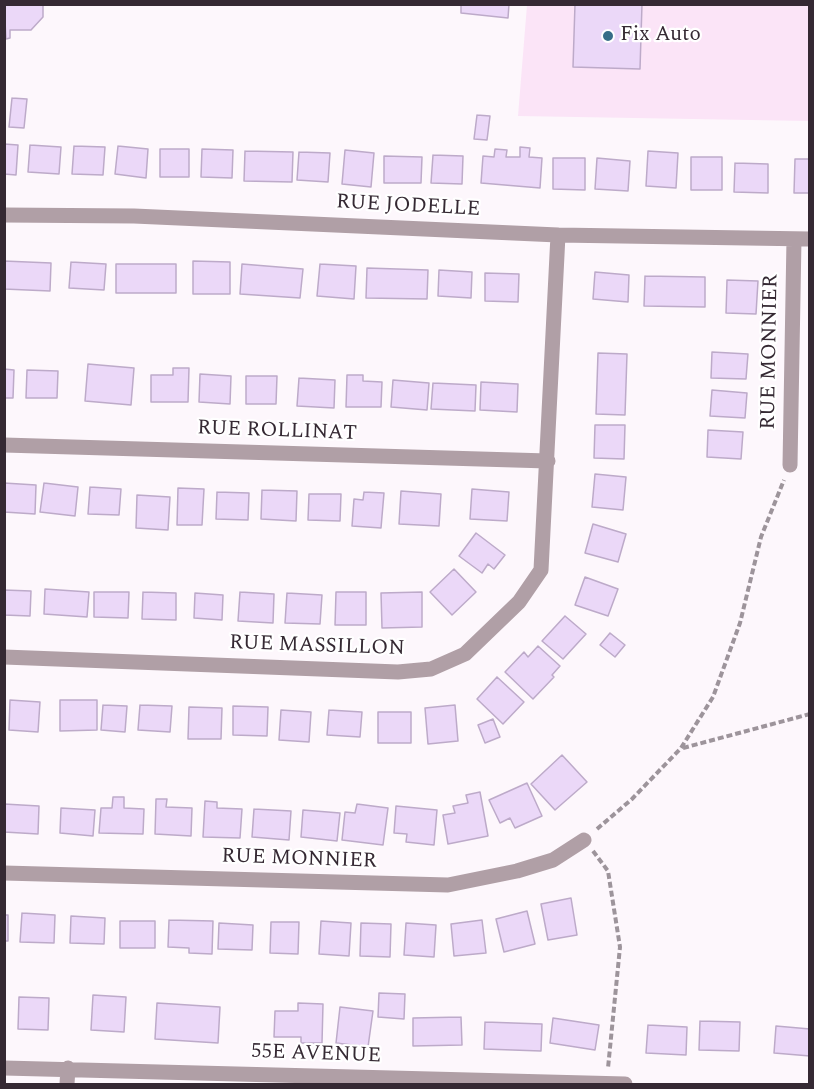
<!DOCTYPE html>
<html>
<head>
<meta charset="utf-8">
<style>
  body { margin:0 }
  #map { position:relative; width:814px; height:1089px; overflow:hidden; background:#fdf7fc; font-family:Spectral,serif }
  canvas { display:block }
  .frame { position:absolute; inset:0; border:6px solid #352933; pointer-events:none }
</style>
</head>
<body>
<div id="map">
<canvas width="814" height="1089"></canvas>
<div class="frame"></div>
</div>
<script>
const g = document.querySelector('canvas').getContext('2d');
g.lineJoin = 'round';
function fillPath(path, color) { g.fillStyle = color; g.fill(path, 'evenodd'); }
const shape = rows => new Path2D(rows.map(r => 'M' + r).join(''));
function stroke(path, color, width, dash) { g.strokeStyle = color; g.lineWidth = width; g.lineCap = dash ? 'butt' : 'round'; g.setLineDash(dash || []); g.stroke(path); }
function label(font, color, halo, rows, align = 'center') {
  g.font = font + ' Spectral,serif'; g.lineWidth = 4.5; g.setLineDash([]); g.textBaseline = 'middle'; g.strokeStyle = halo; g.fillStyle = color; for (const [text, x, y, turn = 0] of rows) {
    g.save(); g.translate(x, y); g.rotate((+turn || 0) * Math.PI / 180); g.textAlign = isNaN(turn) ? turn : align; if (halo) g.strokeText(text, 0, 0); g.fillText(text, 0, 0); g.restore();
  }
}
fillPath(shape([
  [527,5,809,5,809,121,518,116]
]), '#fbe4f7');
const building = shape([
  [4,4,43,4,43,17,31,30,10,30,10,38,6,39,4,4],
  [461,4,509,4,508,18,461,13,461,4],
  [575,4,642,4,640,69,573,67,575,4],
  [12,98,27,99,24,128,9,127,12,98],
  [477,115,490,116,487,140,474,139,477,115],
  [4,144,18,145,16,175,4,174,4,144],
  [30,145,61,147,59,174,28,172,30,145],
  [74,146,105,147,103,175,72,174,74,146],
  [118,146,148,149,146,178,115,174,118,146],
  [520,147,530,148,529,157,542,158,540,188,481,183,483,156,494,157,495,149,507,150,506,157,520,157,520,147],
  [160,149,189,149,189,177,160,177,160,149],
  [202,149,233,150,232,178,201,177,202,149],
  [345,150,374,153,371,187,342,184,345,150],
  [245,151,293,152,292,182,244,181,245,151],
  [648,151,678,153,676,188,646,186,648,151],
  [299,152,330,153,328,182,297,180,299,152],
  [433,155,463,156,462,184,431,183,433,155],
  [384,156,422,157,421,183,384,183,384,156],
  [691,157,722,157,722,190,691,190,691,157],
  [553,158,585,158,585,190,553,189,553,158],
  [597,158,630,161,628,191,595,189,597,158],
  [795,159,810,159,810,193,794,193,795,159],
  [735,163,768,164,768,193,734,192,735,163],
  [4,261,51,263,50,291,4,289,4,261],
  [193,261,230,262,230,294,193,294,193,261],
  [71,262,106,264,104,290,69,288,71,262],
  [116,264,176,264,176,293,116,293,116,264],
  [242,264,303,269,300,298,240,294,242,264],
  [320,264,356,266,354,299,317,296,320,264],
  [367,268,428,270,427,299,366,298,367,268],
  [439,270,472,272,471,298,438,296,439,270],
  [595,272,629,275,628,302,593,299,595,272],
  [485,273,519,274,518,302,485,301,485,273],
  [645,276,705,277,705,307,644,306,645,276],
  [727,280,758,281,756,314,726,313,727,280],
  [712,352,748,354,746,379,711,378,712,352],
  [598,353,627,354,625,415,596,414,598,353],
  [88,364,134,368,131,405,85,401,88,364],
  [173,368,189,368,188,402,151,402,151,375,173,375,173,368],
  [4,369,14,370,13,398,4,398,4,369],
  [27,370,58,371,57,398,26,398,27,370],
  [200,374,231,376,230,404,199,402,200,374],
  [347,375,363,375,363,381,382,382,381,407,346,407,347,375],
  [246,376,277,376,276,404,246,404,246,376],
  [299,378,335,380,334,408,297,406,299,378],
  [393,380,429,383,427,410,391,407,393,380],
  [481,382,518,384,517,412,480,410,481,382],
  [433,383,476,385,475,411,431,409,433,383],
  [712,390,747,393,745,418,710,416,712,390],
  [595,425,625,425,624,459,594,458,595,425],
  [708,430,743,432,741,459,707,457,708,430],
  [595,474,626,477,623,510,592,507,595,474],
  [4,483,36,485,35,514,4,512,4,483],
  [44,483,78,487,75,516,40,512,44,483],
  [90,487,121,489,119,515,88,514,90,487],
  [178,488,204,489,202,525,177,525,178,488],
  [472,489,509,492,507,521,470,519,472,489],
  [262,490,297,491,296,521,261,519,262,490],
  [401,491,441,494,439,526,399,524,401,491],
  [217,492,249,493,248,520,216,519,217,492],
  [364,492,384,493,381,528,352,526,354,499,363,500,364,492],
  [309,494,341,494,340,521,308,520,309,494],
  [137,495,170,497,168,530,136,528,137,495],
  [593,524,626,534,618,562,585,553,593,524],
  [476,533,505,555,494,569,488,564,482,573,459,556,476,533],
  [454,569,476,592,452,615,430,592,454,569],
  [585,577,618,589,608,616,575,605,585,577],
  [45,589,89,592,87,617,44,614,45,589],
  [4,590,31,591,30,616,4,615,4,590],
  [94,592,129,592,128,618,94,617,94,592],
  [143,592,176,593,176,620,142,619,143,592],
  [240,592,274,594,273,623,238,621,240,592],
  [336,592,366,592,366,625,335,625,336,592],
  [422,592,422,627,382,628,381,593,422,592],
  [195,593,223,595,222,620,194,618,195,593],
  [287,593,322,595,320,624,285,623,287,593],
  [565,616,586,634,563,659,542,641,565,616],
  [610,633,625,645,615,657,600,645,610,633],
  [538,646,560,666,552,675,554,677,533,699,505,672,524,652,528,657,538,646],
  [497,677,524,702,503,724,477,699,497,677],
  [10,700,40,702,38,732,9,730,10,700],
  [60,700,97,700,97,730,60,731,60,700],
  [103,705,127,706,125,732,101,730,103,705],
  [140,705,172,706,170,732,138,730,140,705],
  [455,705,458,741,428,744,425,708,455,705],
  [233,706,268,707,267,736,233,735,233,706],
  [189,707,222,708,221,739,188,739,189,707],
  [281,710,311,712,309,742,279,740,281,710],
  [329,710,362,712,360,737,327,735,329,710],
  [378,712,411,712,411,743,378,743,378,712],
  [493,719,500,737,485,743,478,725,493,719],
  [562,755,587,782,555,810,531,784,562,755],
  [527,783,542,816,515,828,510,818,500,823,489,800,527,783],
  [480,792,488,836,448,844,443,815,455,813,453,806,468,803,466,795,480,792],
  [113,797,124,797,124,808,144,809,143,834,99,833,101,808,112,808,113,797],
  [156,799,167,799,166,807,192,808,191,836,155,834,156,799],
  [205,801,217,802,217,808,242,809,240,838,203,837,205,801],
  [4,804,39,806,38,834,4,832,4,804],
  [357,804,388,808,383,845,342,840,345,812,355,813,357,804],
  [396,806,437,810,434,845,406,842,407,834,394,833,396,806],
  [61,808,95,810,93,836,60,833,61,808],
  [254,809,291,811,289,840,252,837,254,809],
  [303,810,340,813,337,841,301,837,303,810],
  [571,898,577,935,548,940,541,904,571,898],
  [527,911,535,944,504,952,496,919,527,911],
  [22,913,55,915,54,943,20,942,22,913],
  [4,915,8,915,8,941,4,941,4,915],
  [71,916,105,918,104,944,70,943,71,916],
  [169,920,213,921,212,954,189,953,189,948,168,947,169,920],
  [482,920,486,953,454,956,451,924,482,920],
  [120,921,155,921,155,948,120,948,120,921],
  [321,921,351,923,349,956,319,954,321,921],
  [271,922,299,922,298,954,270,953,271,922],
  [219,923,253,925,252,950,218,949,219,923],
  [361,923,391,924,390,957,360,956,361,923],
  [406,923,436,925,434,957,404,955,406,923],
  [379,993,405,994,404,1019,378,1017,379,993],
  [93,995,126,997,124,1032,91,1030,93,995],
  [19,997,49,998,48,1030,18,1029,19,997],
  [157,1003,220,1007,218,1043,155,1039,157,1003],
  [298,1003,323,1004,322,1043,301,1043,301,1037,274,1037,275,1011,298,1011,298,1003],
  [340,1007,373,1011,368,1047,336,1043,340,1007],
  [461,1017,462,1045,413,1046,413,1018,461,1017],
  [553,1018,599,1025,595,1050,550,1043,553,1018],
  [700,1021,740,1022,739,1051,699,1050,700,1021],
  [485,1022,542,1024,541,1051,484,1049,485,1022],
  [648,1025,687,1027,686,1055,646,1053,648,1025],
  [776,1026,810,1029,810,1056,774,1053,776,1026]
]);
fillPath(building, '#ebd8f8');
stroke(building, '#bdaac9', 1.5);
stroke(shape([
  [683,748,810,714],
  [597,829,632,799,681,748,713,697,740,623,761,537,784,480],
  [593,851,608,871,620,947,608,1068]
]), '#9d949b', 4, [6, 3]);
stroke(shape([
  [4,215,134,216,558,235,810,239],
  [4,445,548,461],
  [790,465,794,239],
  [4,657,398,672,431,669,465,654,519,602,541,570,558,235],
  [4,873,448,885,517,871,553,860,584,840],
  [4,1068,625,1084],
  [67,1084,68,1068]
]), '#b09fa6', 15);
for (const [x, y, r, color] of [
  [608,36,6,"#366d88"]
]) { const dot = new Path2D(); dot.arc(x, y, r, 0, 2 * Math.PI); g.fillStyle = color; g.fill(dot); stroke(dot, '#fff', 2); }
label('21px', '#352933', '#fff', [
  ["Fix Auto",620,36]
], 'left');
label('21px', '#352933', '#fff', [
  ["RUE JODELLE",408,207,3],
  ["RUE MONNIER",771,352,-89],
  ["RUE ROLLINAT",277,432,2],
  ["RUE MASSILLON",317,647,2],
  ["RUE MONNIER",299,860,2],
  ["55E AVENUE",316,1055,2]
]);
</script>
</body>
</html>
